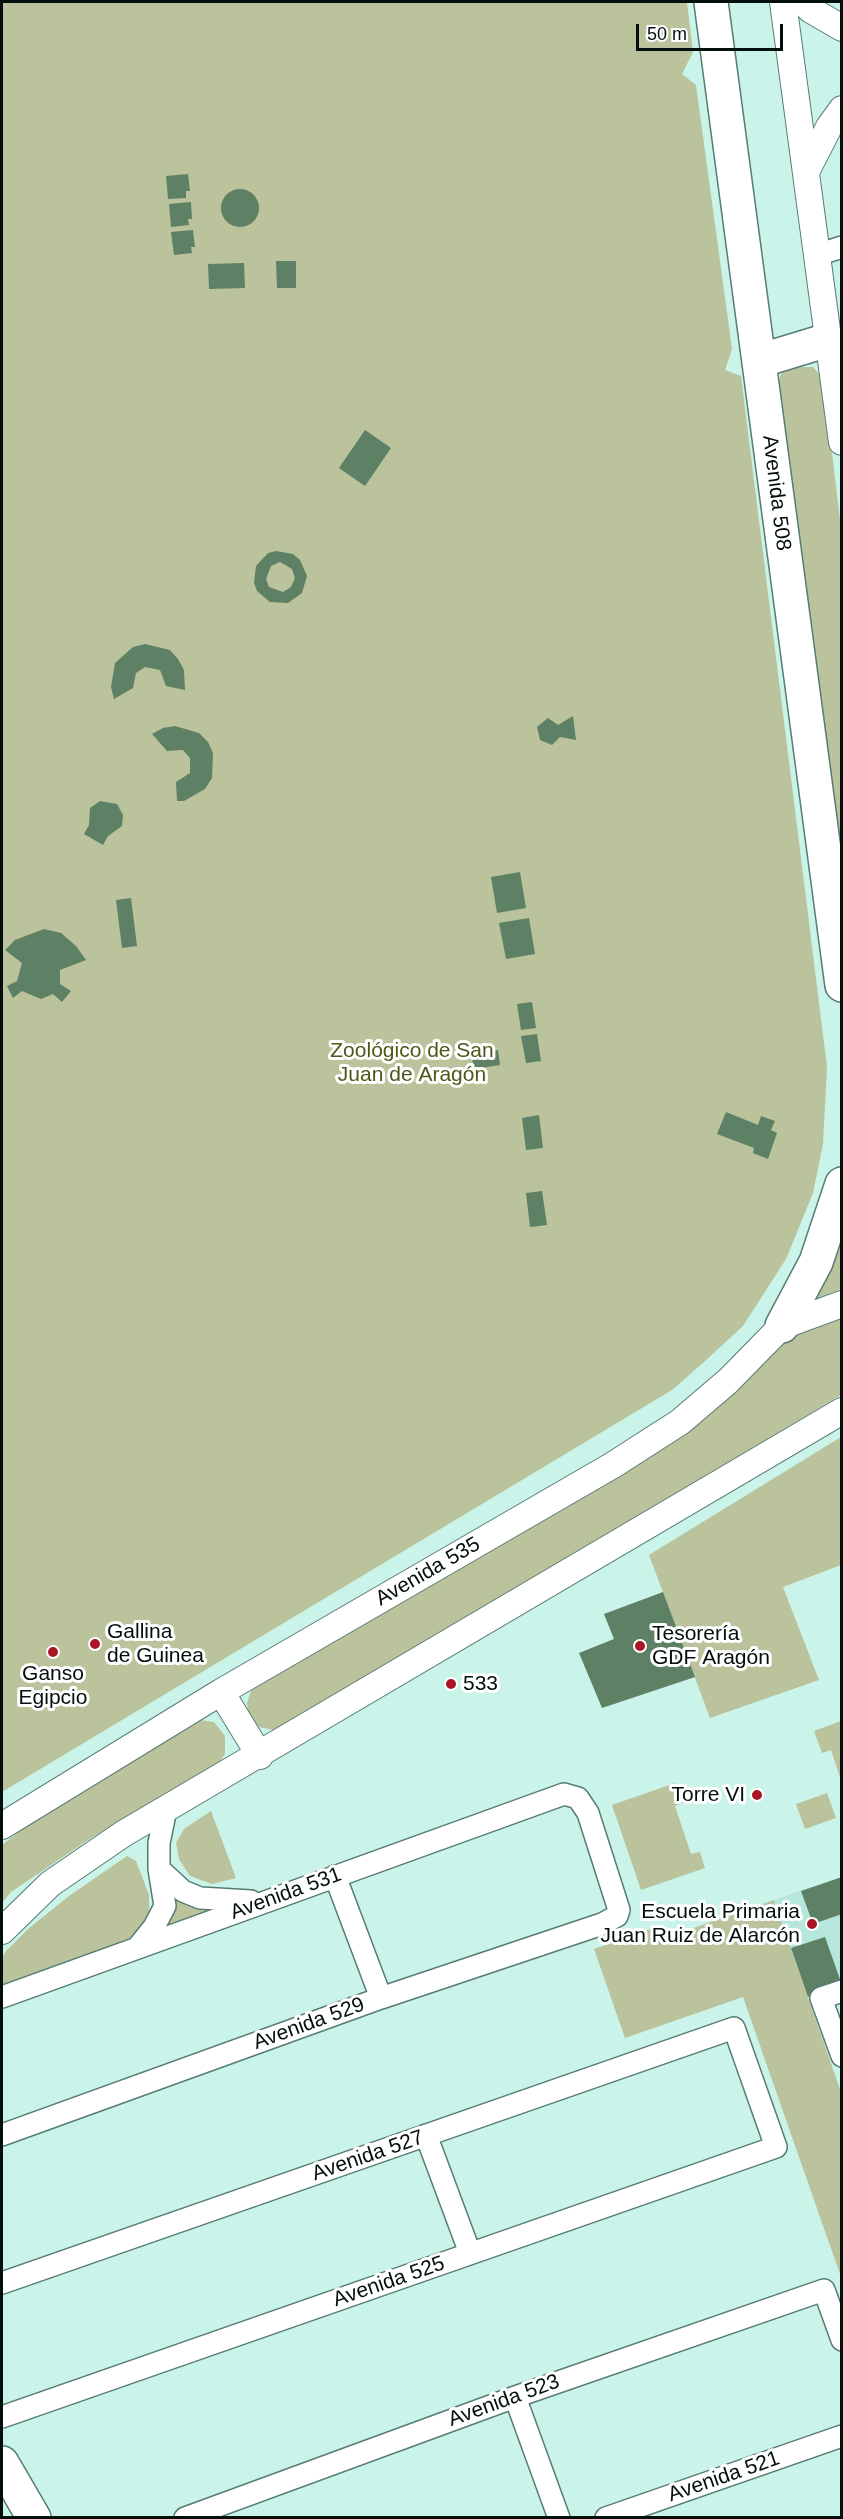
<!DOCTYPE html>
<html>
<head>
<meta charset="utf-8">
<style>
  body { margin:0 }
  #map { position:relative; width:843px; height:2519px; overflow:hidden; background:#caf3ea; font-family:Arial,sans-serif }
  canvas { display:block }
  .frame { position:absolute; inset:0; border:3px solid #020f0c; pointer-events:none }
  .scale { position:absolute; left:636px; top:24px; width:147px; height:27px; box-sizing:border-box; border:3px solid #020f0c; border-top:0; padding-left:8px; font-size:18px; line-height:21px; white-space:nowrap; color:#020f0c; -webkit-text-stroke:4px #fff; paint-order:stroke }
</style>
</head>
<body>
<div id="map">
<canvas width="843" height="2519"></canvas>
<div class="frame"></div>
<div class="scale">50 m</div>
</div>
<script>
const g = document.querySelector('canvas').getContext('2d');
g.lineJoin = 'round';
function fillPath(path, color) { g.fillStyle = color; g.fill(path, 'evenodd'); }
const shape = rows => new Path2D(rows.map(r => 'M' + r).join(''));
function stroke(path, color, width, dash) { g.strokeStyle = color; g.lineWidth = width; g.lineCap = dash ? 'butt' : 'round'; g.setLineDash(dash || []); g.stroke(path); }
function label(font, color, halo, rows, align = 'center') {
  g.font = font + ' Arial,sans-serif'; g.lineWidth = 6; g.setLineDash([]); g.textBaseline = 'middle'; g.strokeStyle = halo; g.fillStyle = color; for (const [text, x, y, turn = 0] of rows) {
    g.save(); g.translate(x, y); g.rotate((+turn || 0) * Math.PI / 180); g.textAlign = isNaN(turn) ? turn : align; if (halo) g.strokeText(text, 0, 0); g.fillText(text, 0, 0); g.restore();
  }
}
fillPath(shape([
  [841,1877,841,1985,808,1997,774,1900]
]), '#b5e7dd');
fillPath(shape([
  [2,2,687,2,693,52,682,74,696,85,732,349,725,370,741,376,827,1067,823,1144,813,1193,786,1259,743,1326,704,1362,672,1390,2,1792],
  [790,367,813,367,819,374,826,402,842,537,841,892,777,388,781,374],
  [841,1242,841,1289,801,1304,836,1253],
  [841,1315,841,1395,288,1727,273,1730,259,1727,249,1716,247,1703,251,1691,271,1676,657,1447,785,1334],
  [841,1437,841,1565,783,1587,819,1680,710,1718,649,1555],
  [200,1720,214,1722,225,1736,225,1754,219,1763,91,1838,11,1892,2,1903,2,1845,29,1824],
  [841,1721,842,1721,841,1780,831,1750,822,1753,814,1731],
  [675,1783,683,1803,675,1806,691,1854,700,1852,705,1868,641,1890,612,1805],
  [827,1793,836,1818,805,1829,796,1804],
  [211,1811,236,1878,212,1884,190,1876,179,1859,176,1843,184,1829],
  [127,1856,136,1861,149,1895,149,1920,141,1931,126,1940,2,1988,2,1958,6,1951,28,1929,69,1896],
  [171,1891,185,1903,212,1911,161,1932],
  [774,1900,841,2092,841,2277,743,1997,625,2038,594,1949,654,1928,659,1940]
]), '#bac39b');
fillPath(shape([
  [188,174,190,191,186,191,186,198,168,199,166,176],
  '221 208a19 19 0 1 1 38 0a19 19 0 1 1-38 0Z',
  [191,202,192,219,188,219,189,225,171,227,169,204],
  [193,230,195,247,191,247,192,253,174,255,171,232],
  [276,261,296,261,296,288,277,288],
  [244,263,245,288,209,289,208,264],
  [365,430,391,448,365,486,339,468],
  [276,551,293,554,300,560,307,576,302,593,288,603,270,602,257,591,254,583,256,566,268,553],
  [280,562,292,569,295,578,291,587,283,592,269,587,266,579,271,566],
  [145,644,170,650,178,659,184,670,185,690,166,686,160,670,145,667,136,673,133,688,114,699,111,687,115,663,133,647],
  [573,716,576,740,560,737,552,745,540,740,537,727,548,718,558,725],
  [175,726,199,733,208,742,213,753,212,778,205,789,184,801,177,801,176,782,190,773,190,758,183,750,167,751,152,734,163,728],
  [100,801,117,804,123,815,122,826,108,836,103,845,84,834,89,825,90,808],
  [520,872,526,908,497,913,491,877],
  [131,898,137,946,122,948,116,900],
  [529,918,535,954,506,959,499,923],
  [44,929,61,933,76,946,86,960,60,970,60,984,71,991,62,1002,53,994,41,999,22,991,13,998,7,986,17,981,22,963,5,950,15,940],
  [532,1002,536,1028,521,1030,517,1004],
  [537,1034,541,1061,526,1063,521,1036],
  [498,1050,500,1065,474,1069,471,1054],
  [726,1112,758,1125,761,1116,775,1121,771,1130,777,1133,768,1159,753,1153,754,1148,717,1134],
  [539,1115,543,1148,526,1150,522,1118],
  [542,1191,547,1225,530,1227,526,1193],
  [663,1592,695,1677,602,1708,579,1653,614,1639,604,1614],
  [842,1877,842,1914,813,1924,801,1891],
  [825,1937,842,1985,808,1997,791,1948]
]), '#5e8064');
const minor = shape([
  [817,255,842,247],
  [166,1809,159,1843,159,1869,183,1891,200,1898,251,1901],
  [335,1876,381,1998],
  [137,1948,154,1927,165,1906,159,1869],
  [842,1991,821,1998,842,2056],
  [2,1997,564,1794,578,1798,588,1813,619,1910,617,1916,602,1924,381,1998,2,2135],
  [426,2135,470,2253],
  [2,2283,734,2028,776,2147,2,2417],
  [515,2397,559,2518],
  [185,2518,515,2397,824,2290,842,2340],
  [606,2518,842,2436]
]);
const tertiary = shape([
  [783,2,842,442],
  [803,2,811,10,842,28],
  [806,172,829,127,842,109],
  [221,1692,260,1756],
  [2,1826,221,1692,613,1465,680,1422,728,1381,782,1326,842,1304],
  [2,1931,50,1884,123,1834,842,1411]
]);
const primary = shape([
  [711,2,842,985],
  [759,361,828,340],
  [782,1326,816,1262,842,1184],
  [2,2463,34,2518]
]);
stroke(minor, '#567c74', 24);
stroke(tertiary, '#567c74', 28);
stroke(primary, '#567c74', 36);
stroke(minor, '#fff', 21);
stroke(tertiary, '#fff', 26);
stroke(primary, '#fff', 33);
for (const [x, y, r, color] of [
  [95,1644,6,"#ab1626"],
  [640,1646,6,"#ab1626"],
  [53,1652,6,"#ab1626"],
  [451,1684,6,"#ab1626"],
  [757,1795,6,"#ab1626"],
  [812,1924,6,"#ab1626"]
]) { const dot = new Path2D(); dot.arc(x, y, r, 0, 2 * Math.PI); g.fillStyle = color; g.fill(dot); stroke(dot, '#fff', 2); }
label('21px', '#020f0c', '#fff', [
  ["Avenida 508",776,493,83],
  ["Avenida 535",428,1572,-30],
  ["Avenida 531",286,1894,-20],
  ["Avenida 529",309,2024,-20],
  ["Avenida 527",368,2156,-19],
  ["Avenida 525",389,2282,-19],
  ["Avenida 523",504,2401,-20],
  ["Avenida 521",724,2477,-19]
]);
label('21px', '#4e5818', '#fff', [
  ["Zoológico de San",412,1051],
  ["Juan de Aragón",412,1075]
]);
label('21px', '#020f0c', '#fff', [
  ["Gallina",107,1632],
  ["de Guinea",107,1656],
  ["Tesorería",652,1634],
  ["GDF Aragón",652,1658],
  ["Ganso",53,1674,"center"],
  ["Egipcio",53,1698,"center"],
  ["533",463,1684],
  ["Torre VI",745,1795,"right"],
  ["Escuela Primaria",800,1912,"right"],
  ["Juan Ruiz de Alarcón",800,1936,"right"]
], 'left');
</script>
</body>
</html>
